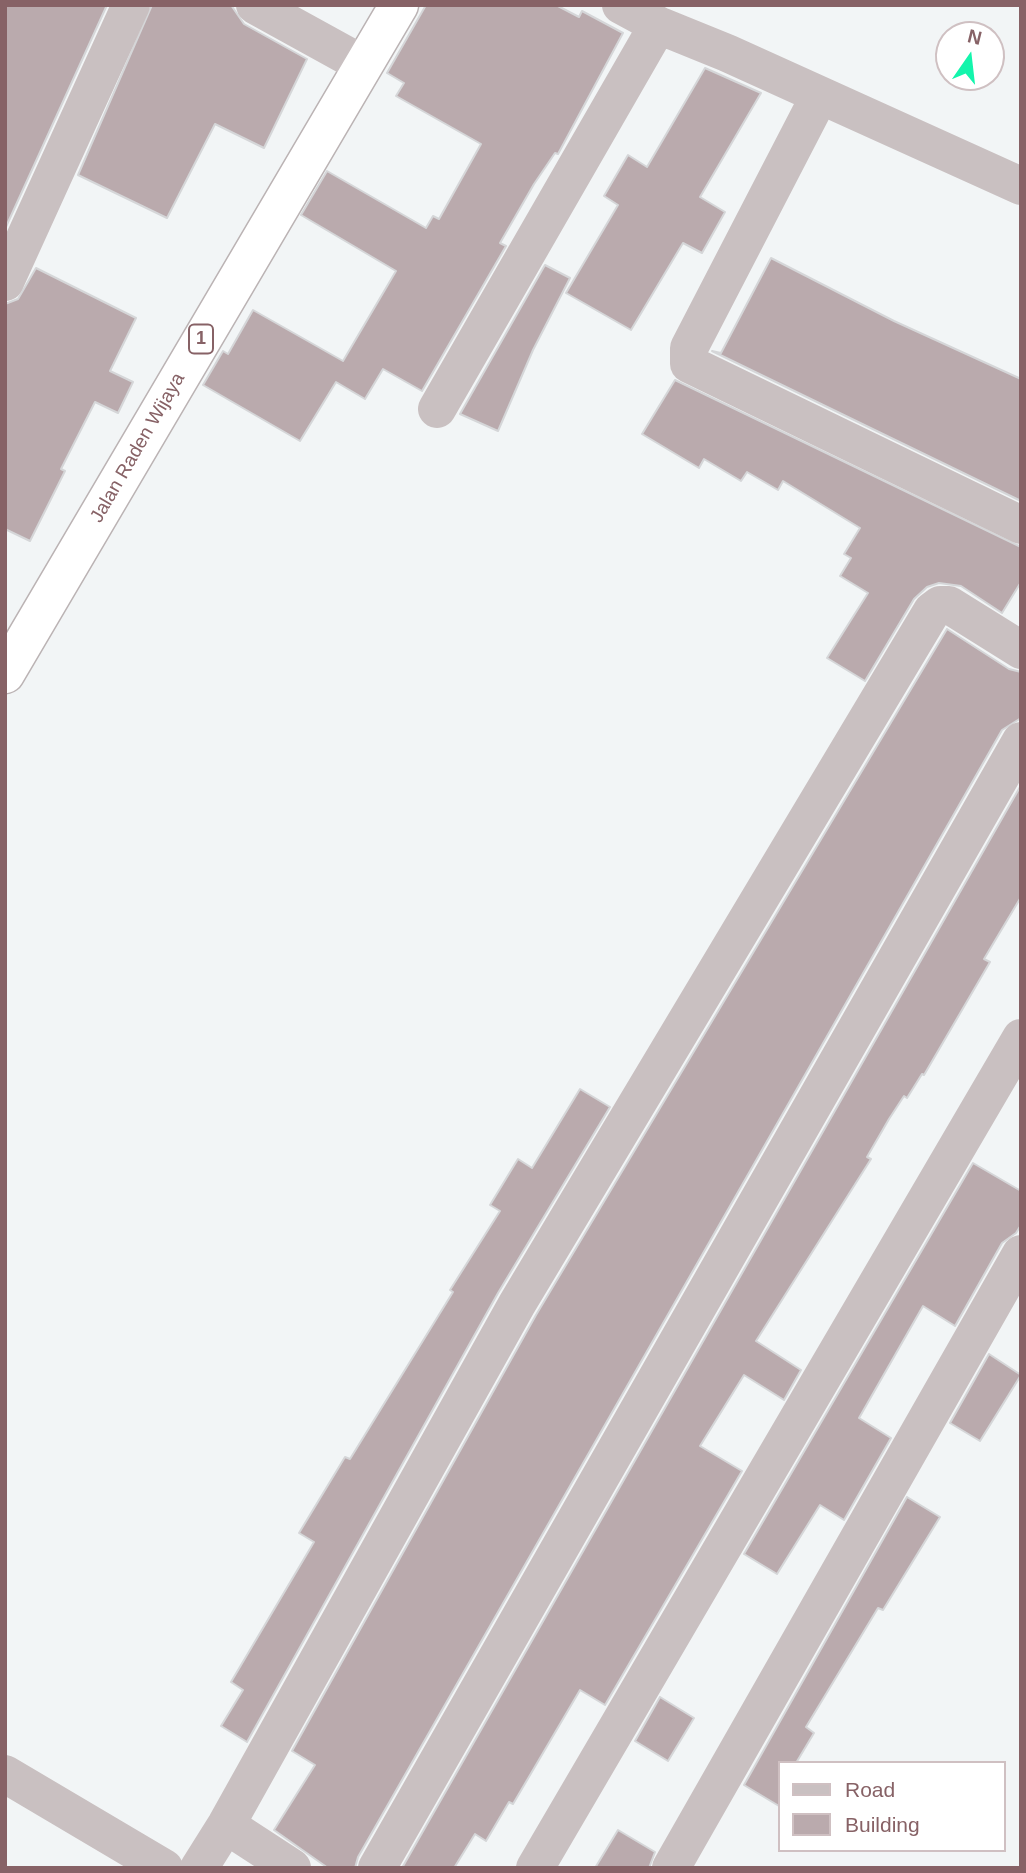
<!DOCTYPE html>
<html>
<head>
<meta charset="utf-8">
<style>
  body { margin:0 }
  #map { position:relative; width:1026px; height:1873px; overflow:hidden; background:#f2f5f6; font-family:Arial,sans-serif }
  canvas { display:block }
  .frame { position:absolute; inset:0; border:7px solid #876266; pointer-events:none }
  .legend { position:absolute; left:778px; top:1761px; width:228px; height:91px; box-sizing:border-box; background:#fff; border:2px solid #cfc0c2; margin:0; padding:9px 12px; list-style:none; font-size:21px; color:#876266 }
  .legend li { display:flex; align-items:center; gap:14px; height:35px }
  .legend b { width:35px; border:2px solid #cfc0c2 }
  .north { position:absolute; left:935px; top:21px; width:70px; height:70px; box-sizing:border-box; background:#fff; border:2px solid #cfc0c2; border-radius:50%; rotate:14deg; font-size:19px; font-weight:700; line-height:28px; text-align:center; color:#876266 }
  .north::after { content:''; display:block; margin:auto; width:24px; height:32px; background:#13f5ac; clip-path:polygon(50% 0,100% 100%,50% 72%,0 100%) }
</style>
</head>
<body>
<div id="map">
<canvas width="1026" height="1873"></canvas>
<div class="frame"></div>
<ul class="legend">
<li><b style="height:9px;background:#c9c0c1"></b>Road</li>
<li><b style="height:19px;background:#baaaad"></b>Building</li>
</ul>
<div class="north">N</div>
</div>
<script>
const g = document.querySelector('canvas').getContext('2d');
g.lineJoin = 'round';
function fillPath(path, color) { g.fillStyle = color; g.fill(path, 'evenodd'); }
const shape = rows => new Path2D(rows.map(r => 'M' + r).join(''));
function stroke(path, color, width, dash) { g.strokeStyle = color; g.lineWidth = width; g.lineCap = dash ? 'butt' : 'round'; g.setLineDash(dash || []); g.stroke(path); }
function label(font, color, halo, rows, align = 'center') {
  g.font = font + ' Arial,sans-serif'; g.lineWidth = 7; g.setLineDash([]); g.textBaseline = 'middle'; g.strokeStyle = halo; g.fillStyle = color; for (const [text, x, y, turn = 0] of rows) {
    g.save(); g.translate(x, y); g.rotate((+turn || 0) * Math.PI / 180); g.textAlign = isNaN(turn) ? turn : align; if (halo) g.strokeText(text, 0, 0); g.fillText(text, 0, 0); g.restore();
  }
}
const building = shape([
  [5,5,107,5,5,229,5,5],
  [152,5,231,5,244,24,307,59,264,148,215,124,167,218,78,175,152,5],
  [426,5,556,5,579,17,582,11,623,33,558,154,555,153,534,184,500,243,506,246,422,391,383,369,365,399,336,382,300,441,203,385,223,351,228,354,253,310,343,361,396,271,301,215,327,171,426,228,433,216,439,219,481,144,396,96,404,83,387,73,426,5],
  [705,68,761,93,700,197,725,212,702,253,683,243,631,330,566,293,618,205,604,196,628,155,647,167,705,68],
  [771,258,894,321,1021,379,1021,501,712,351,721,353,771,258],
  [545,265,570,278,533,350,498,431,460,414,545,265],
  [36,268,136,318,110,371,133,382,118,413,95,402,61,469,65,471,30,541,5,529,5,304,18,299,36,268],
  [675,380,1021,547,1021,582,1002,613,961,586,939,583,927,587,914,599,865,681,827,658,868,593,840,576,851,558,844,554,860,528,783,481,778,490,747,472,741,481,704,459,699,468,642,434,675,380],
  [947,629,1009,669,1021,672,1021,718,1002,730,358,1857,355,1868,328,1868,274,1830,315,1765,292,1751,536,1315,947,629],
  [1020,787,1021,897,984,959,990,962,924,1075,922,1074,907,1098,904,1096,889,1119,867,1157,871,1159,756,1341,801,1370,784,1400,744,1375,700,1446,742,1471,605,1705,580,1690,513,1804,509,1802,486,1841,475,1834,454,1868,402,1868,1020,787],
  [580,1089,610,1107,498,1293,247,1742,221,1726,243,1690,231,1682,314,1542,299,1533,345,1457,350,1459,453,1292,450,1290,500,1211,490,1205,518,1159,532,1168,580,1089],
  [973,1163,1021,1191,1021,1225,1016,1233,1002,1243,955,1326,923,1306,859,1418,891,1438,844,1520,820,1505,777,1574,744,1554,973,1163],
  [989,1354,1021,1375,980,1441,950,1423,989,1354],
  [907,1497,940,1517,883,1610,878,1608,806,1727,814,1733,796,1763,779,1763,779,1806,744,1785,907,1497],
  [660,1697,694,1718,668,1761,635,1741,660,1697],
  [618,1830,655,1852,649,1868,595,1868,618,1830]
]);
fillPath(building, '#baaaad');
stroke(building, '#d5d6d8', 2);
const highway = shape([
  [5,674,399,5]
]);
stroke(highway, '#bbb3b4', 41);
stroke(shape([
  [255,5,362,64],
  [621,5,658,25,727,53,1021,186],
  [820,95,689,348,689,364,1021,525],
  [5,282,131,5],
  [437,409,658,25],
  [5,1774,164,1868],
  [226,1825,292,1868],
  [199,1868,226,1825,517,1304,932,611,940,605,949,605,1021,650],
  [377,1868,1021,741],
  [535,1868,1021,1038],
  [671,1868,1021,1254]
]), '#c9c0c1', 38);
stroke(highway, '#fff', 38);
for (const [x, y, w] of [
  [201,339,24]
]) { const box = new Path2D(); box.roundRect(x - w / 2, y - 14.5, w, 29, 5); g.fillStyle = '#fff'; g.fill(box); stroke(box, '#876266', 2); }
label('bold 18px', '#876266', null, [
  ["1",201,339]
]);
label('19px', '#876266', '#fff', [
  ["Jalan Raden Wijaya",138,448,-60]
]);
</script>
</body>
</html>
